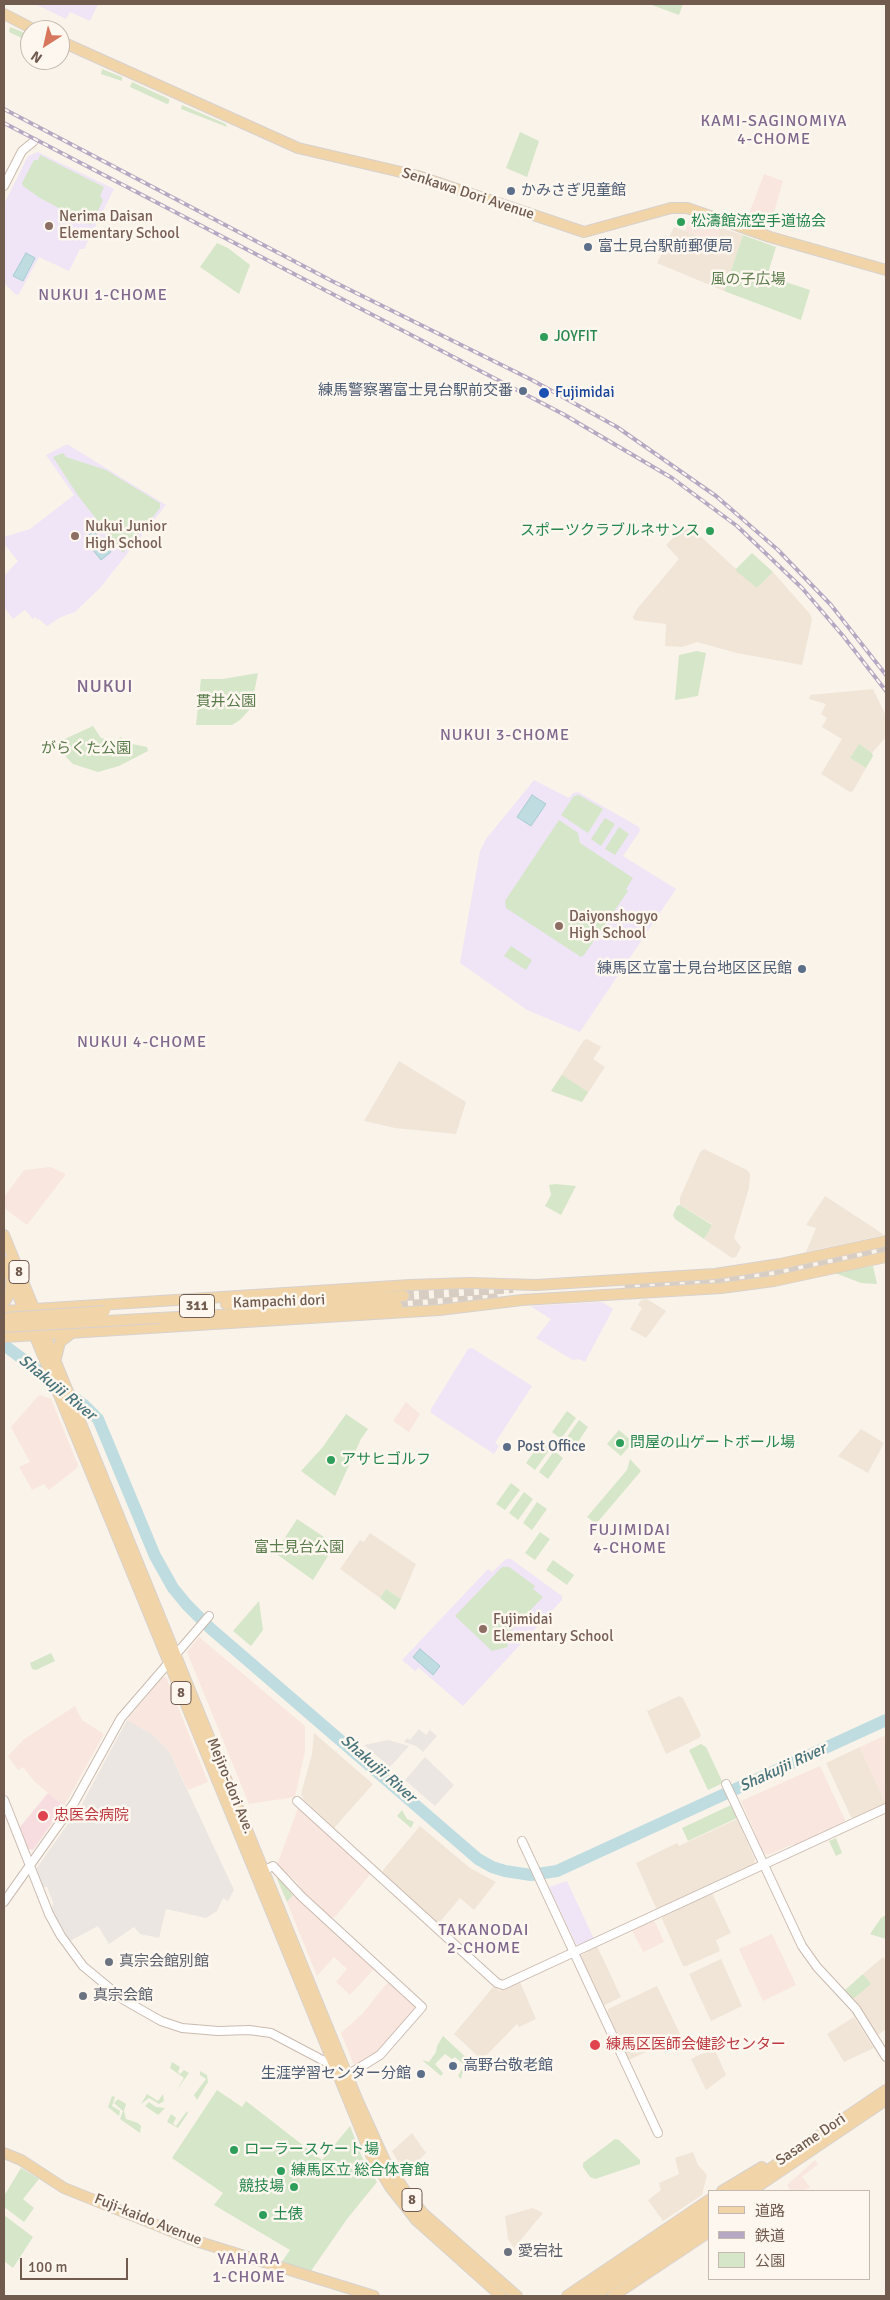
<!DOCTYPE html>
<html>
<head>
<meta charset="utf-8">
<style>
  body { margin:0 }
  #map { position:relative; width:890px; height:2300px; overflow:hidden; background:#faf3e9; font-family:Signika,"Noto Sans JP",sans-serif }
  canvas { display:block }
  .frame { position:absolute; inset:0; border:5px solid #715b4f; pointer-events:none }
  .legend { position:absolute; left:708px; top:2190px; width:162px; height:90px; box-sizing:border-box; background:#fdf7ef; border:1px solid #c5b9af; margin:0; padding:6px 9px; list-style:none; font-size:15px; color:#715b4f }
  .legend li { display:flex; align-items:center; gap:10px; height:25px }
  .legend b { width:25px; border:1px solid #c5b9af }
  .north { position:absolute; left:20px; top:20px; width:50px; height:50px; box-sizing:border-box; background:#fdf7ef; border:1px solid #c5b9af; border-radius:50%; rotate:215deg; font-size:14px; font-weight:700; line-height:20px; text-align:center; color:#715b4f }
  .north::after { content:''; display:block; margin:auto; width:18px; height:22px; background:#d5765d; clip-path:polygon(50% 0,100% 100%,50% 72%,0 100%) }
  .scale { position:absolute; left:20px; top:2258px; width:108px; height:22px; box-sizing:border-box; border:2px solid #715b4f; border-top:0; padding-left:6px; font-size:15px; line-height:18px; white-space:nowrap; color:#715b4f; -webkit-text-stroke:4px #fdf7ef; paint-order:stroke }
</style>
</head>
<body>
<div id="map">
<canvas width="890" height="2300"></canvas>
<div class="frame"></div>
<ul class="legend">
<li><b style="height:6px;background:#f1d5a9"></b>道路</li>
<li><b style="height:6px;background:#b6a8c3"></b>鉄道</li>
<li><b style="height:14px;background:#d5e6c9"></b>公園</li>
</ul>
<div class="north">N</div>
<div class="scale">100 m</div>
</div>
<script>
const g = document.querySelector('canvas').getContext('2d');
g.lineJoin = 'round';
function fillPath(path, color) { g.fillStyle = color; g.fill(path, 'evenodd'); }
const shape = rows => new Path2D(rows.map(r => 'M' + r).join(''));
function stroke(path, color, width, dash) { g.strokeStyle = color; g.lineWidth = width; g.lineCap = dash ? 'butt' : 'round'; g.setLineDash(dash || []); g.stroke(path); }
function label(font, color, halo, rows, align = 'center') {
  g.font = font + ' Signika,"Noto Sans JP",sans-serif'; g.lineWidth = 5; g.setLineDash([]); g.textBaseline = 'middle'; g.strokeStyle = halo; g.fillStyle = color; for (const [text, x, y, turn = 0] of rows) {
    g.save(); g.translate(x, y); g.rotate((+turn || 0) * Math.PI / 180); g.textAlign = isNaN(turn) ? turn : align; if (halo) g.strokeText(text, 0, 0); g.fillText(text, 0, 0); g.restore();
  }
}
fillPath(shape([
  [674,227,716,242,721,228,743,235,724,291,657,263],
  [687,524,757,588,773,572,810,614,812,620,802,665,737,653,697,642,682,647,665,646,666,624,634,620,633,617,637,609,679,559,666,545],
  [873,689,886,716,886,737,872,753,859,745,850,758,866,768,853,791,850,792,821,774,842,739,822,727,827,718,821,714,826,704,809,699,810,695],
  [587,1039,601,1047,593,1059,605,1067,582,1102,551,1091,584,1040],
  [399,1061,466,1102,456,1134,395,1128,364,1121],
  [704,1149,747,1170,750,1174,749,1188,734,1238,741,1247,736,1257,732,1258,704,1239,712,1224,680,1205,680,1198,700,1152],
  [825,1196,877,1230,884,1235,806,1252,816,1228,806,1225],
  [647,1299,666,1311,646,1338,630,1329,642,1308,638,1305,641,1300],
  [861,1429,884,1443,868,1473,838,1456],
  [370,1533,416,1564,401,1599,386,1589,380,1598,340,1569,360,1540,364,1542],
  [679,1696,683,1698,701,1735,699,1738,666,1754,647,1711],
  [314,1733,373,1784,334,1828,304,1800,301,1794,312,1754],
  [860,1747,886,1804,855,1818,851,1817,826,1763],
  [737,1819,755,1859,754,1864,659,1909,656,1908,636,1863,677,1843,679,1846],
  [420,1826,470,1868,496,1882,474,1910,460,1898,438,1924,383,1873,383,1870],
  [712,1893,731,1933,716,1940,720,1951,686,1966,683,1966,662,1919,663,1915],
  [597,1946,621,1997,605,2005,603,2004,580,1956],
  [883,1957,886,1961,886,2029,878,2035,853,1999,870,1984,863,1974],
  [721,1959,742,2006,711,2021,689,1974],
  [520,1982,536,2019,519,2027,517,2024,482,2060,454,2034,494,1986,500,1991],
  [657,1986,681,2036,631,2059,628,2059,607,2013,608,2009],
  [854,2017,874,2048,844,2062,827,2034],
  [714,2048,726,2075,706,2090,691,2059],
  [412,2133,426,2153,405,2174,392,2151],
  [693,2152,698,2165,707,2175,702,2195,663,2221,648,2200,661,2190,659,2183,679,2174,675,2158],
  [533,2208,543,2213,514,2248,508,2239,505,2216]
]), '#f1e5d8');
fillPath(shape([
  [764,174,783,181,769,229,748,222,747,219],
  [690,217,721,228,716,242,685,231],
  [50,1167,66,1174,27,1225,4,1208,4,1197,24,1170],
  [39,1395,51,1399,78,1465,77,1468,49,1490,44,1484,32,1490,31,1488,19,1467,30,1462,11,1427],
  [406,1402,420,1414,409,1432,393,1421],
  [199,1637,305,1726,305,1751,295,1797,249,1804,187,1652],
  [163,1677,166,1677,208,1782,188,1790,169,1751,153,1735,127,1720],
  [75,1706,82,1720,104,1734,64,1806,35,1782,23,1767,18,1770,8,1756,23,1740],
  [886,1735,886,1804,860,1747],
  [820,1766,845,1820,844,1823,794,1846,793,1844,768,1855,764,1854,741,1801],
  [298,1808,301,1808,371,1873,335,1917,331,1918,304,1894,297,1882,277,1865],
  [294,1894,374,1969,350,1995,336,1982,347,1969,334,1957,317,1976,287,1902],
  [652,1921,655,1922,664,1942,643,1952,632,1930],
  [772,1934,796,1985,763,2001,739,1949],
  [388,1982,414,2006,415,2010,381,2050,354,2065,341,2033,362,2014],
  [815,2160,818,2164,802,2177,810,2187,804,2191,791,2191,787,2185]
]), '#f9e6de');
fillPath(shape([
  [127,1720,153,1735,169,1751,234,1890,228,1901,223,1898,217,1911,206,1918,166,1909,159,1938,140,1934,134,1927,109,1944,98,1926,70,1941,52,1911,53,1902,47,1887,42,1887,36,1869,82,1804],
  [419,1729,426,1735,430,1730,437,1736,423,1752,416,1746,404,1742,407,1738,410,1740],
  [388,1740,409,1746,390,1767,364,1745],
  [425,1757,454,1785,435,1806,405,1780]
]), '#ebe6e1');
fillPath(shape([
  [35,4,98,4,90,21,70,12,66,19],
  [38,152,114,189,84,249,80,249,69,271,39,257,19,294,16,295,4,283,4,204,28,156],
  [67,444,166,505,100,588,75,612,61,617,47,626,39,619,38,620,35,617,33,619,25,610,13,619,4,607,4,576,18,561,4,544,4,537,30,529,74,495,46,455],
  [534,780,569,798,573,793,578,792,639,827,640,831,623,856,676,889,580,1032,527,1010,460,963,480,851,486,839],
  [602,1302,613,1309,585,1362,578,1359,573,1360,536,1338,551,1319,530,1306],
  [472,1348,532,1386,495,1443,499,1446,494,1454,431,1413,431,1409,468,1349],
  [506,1559,511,1559,562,1596,562,1600,463,1706,419,1668,415,1671,402,1660,488,1569,492,1572],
  [567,1881,594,1939,580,1945,576,1944,549,1887]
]), '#f0e5f6');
fillPath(shape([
  [48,1793,64,1806,33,1850,28,1849,20,1827]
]), '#f7dde0');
fillPath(shape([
  [649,4,683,4,679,15],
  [10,27,30,35,30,42,9,32],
  [102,69,122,77,122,81,101,74],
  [132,82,169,99,169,103,167,104,130,87],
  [182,105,226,124,227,127,181,109],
  [520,132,539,141,527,177,506,168],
  [40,155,104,187,100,196,103,200,91,225,40,198,23,186,22,183,34,160,38,160],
  [743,235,776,247,767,276,810,290,801,320,724,291],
  [217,243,228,248,250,265,239,294,200,267],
  [63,453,66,457,106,470,160,503,160,508,123,553,79,497,53,457],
  [752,553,773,572,757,588,735,570],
  [697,651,706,653,698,696,675,700,679,655],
  [258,673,251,708,240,720,232,725,196,725,201,679,223,679],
  [93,726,101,738,114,741,121,737,127,743,147,747,148,751,119,766,98,772,73,764,55,746,56,743],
  [859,744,872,753,873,756,866,768,850,758],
  [579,795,603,809,588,833,561,815,574,796],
  [605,818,615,824,601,846,591,839],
  [559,820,578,833,580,843,633,878,626,889,628,891,584,955,581,957,506,908,505,901],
  [619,827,629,834,615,855,605,849],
  [511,946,532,960,526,970,504,956],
  [562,1075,588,1092,582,1102,551,1091],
  [555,1184,576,1186,561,1215,545,1206,551,1195,549,1185],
  [680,1205,712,1225,704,1239,675,1219,673,1215,677,1206],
  [873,1266,877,1284,861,1283,835,1273],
  [567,1411,576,1418,561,1439,552,1432],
  [346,1414,368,1429,361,1439,335,1496,301,1471,322,1448],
  [579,1420,588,1427,574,1448,564,1441],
  [619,1430,633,1442,621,1456,607,1444],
  [541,1442,550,1449,535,1470,526,1463],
  [554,1451,563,1458,548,1479,539,1472],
  [630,1459,641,1471,596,1524,587,1517,627,1470],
  [511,1483,520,1490,505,1510,496,1504],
  [524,1492,533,1499,518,1520,509,1513],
  [537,1502,547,1509,532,1530,523,1523],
  [297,1519,324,1537,317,1548,328,1556,313,1580,275,1553],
  [540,1532,550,1539,535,1560,525,1553],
  [553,1560,574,1575,567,1585,546,1570],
  [502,1567,509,1567,535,1586,533,1589,543,1597,506,1636,508,1647,492,1651,455,1616],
  [386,1589,401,1599,395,1610,380,1598],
  [259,1601,263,1630,251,1646,233,1631],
  [51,1653,55,1661,36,1670,32,1669,30,1663],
  [701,1744,706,1747,723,1783,708,1790,689,1750],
  [731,1805,737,1818,688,1841,682,1828],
  [402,1810,407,1819,414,1822,411,1828,397,1816],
  [836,1838,842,1853,836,1856,829,1841],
  [278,1878,293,1895,287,1902,277,1879],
  [886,1915,886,1939,870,1934,881,1918],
  [863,1974,871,1984,853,1999,845,1990],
  [443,2036,472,2063,462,2074,461,2079,458,2076,464,2065,455,2057,452,2059,445,2054,435,2064,443,2073,441,2076,422,2060,429,2062,436,2052,437,2046],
  [172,2062,180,2067,178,2072,180,2074,184,2070,189,2073,176,2091,184,2078,170,2068],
  [200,2071,207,2075,208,2082,197,2100,194,2095,206,2079,200,2075],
  [217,2090,242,2107,246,2101,322,2160,350,2126,362,2157,377,2182,347,2219,311,2271,281,2263,290,2250,214,2205,223,2193,172,2158],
  [147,2094,158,2101,163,2094,164,2101,159,2104,149,2098,141,2104],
  [112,2096,115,2097,112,2106,120,2111,119,2116,108,2107],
  [118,2099,126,2104,124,2111,126,2119,138,2123,141,2126,140,2133,120,2119,123,2111,114,2103],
  [149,2102,156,2107,165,2108,158,2115,145,2106],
  [187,2111,188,2113,178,2128,167,2122,171,2114,176,2118,173,2124,176,2126],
  [615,2139,619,2140,640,2160,640,2164,595,2179,590,2177,583,2167,583,2163],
  [21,2168,39,2179,23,2199,34,2208,24,2222,4,2207,4,2196],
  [4,2215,33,2237,13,2268,4,2261]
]), '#d5e6c9');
const water = shape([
  [26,253,35,258,23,281,13,276,26,253],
  [94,531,111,552,101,560,84,539,94,531],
  [532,795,546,804,531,826,517,817,532,795],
  [420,1649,440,1666,433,1675,413,1657,420,1649]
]);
fillPath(water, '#bfdde1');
stroke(water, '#a7ccd2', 1);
stroke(shape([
  [4,1345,84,1405,98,1419,155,1556,173,1588,187,1605,210,1628,478,1859,492,1867,505,1871,531,1875,557,1871,886,1720]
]), '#bfdde1', 12);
stroke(shape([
  [625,1289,775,1275,886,1251],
  [404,1296,513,1288],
  [398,1306,501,1298]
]), '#d8cdc2', 10, [10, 5]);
const minor = shape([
  [4,186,22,151,33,142],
  [726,1784,802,1946,817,1967,856,2009,886,2057],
  [4,1800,49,1914,61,1936,83,1966,124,2000,161,2021,182,2028,218,2031,249,2030,271,2033,347,2073,354,2071,380,2055,422,2007,302,1897,273,1866,259,1873],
  [297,1801,497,1983,503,1985,886,1808],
  [522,1841,658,2133],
  [4,1902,74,1803,121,1718,209,1616]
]);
const major = shape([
  [4,14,35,30],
  [60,41,298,148,418,176,584,232,671,208,687,208,770,237,886,270],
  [4,1235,357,2099,385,2161,408,2195,424,2214,517,2296],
  [4,1261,371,2155,390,2187,416,2220,501,2296],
  [4,1303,10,1293,11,1281],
  [226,1304,404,1296],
  [4,1311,410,1285,470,1283,536,1285,715,1274,780,1264,886,1241],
  [159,1318,397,1306],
  [4,1337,439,1310,522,1300,721,1288,774,1281,886,1257],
  [56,1358,60,1342,73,1332],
  [4,2153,21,2160,64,2188,196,2241,374,2296],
  [722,2191,762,2167],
  [737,2191,886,2090],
  [751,2191,886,2100],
  [567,2296,709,2200],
  [581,2296,709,2210],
  [594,2296,709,2220],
  [613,2296,709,2232]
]);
stroke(minor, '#cbbbb0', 10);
stroke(major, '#d7d1ce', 12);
stroke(minor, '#fff', 8);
stroke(major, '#f1d5a9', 10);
const rail = shape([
  [4,109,332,281,532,380,617,427,716,496,778,550,831,605,886,675],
  [4,123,563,414,672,478,737,526,802,588,844,637,886,691]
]);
stroke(rail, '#b6a8c3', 4);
stroke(rail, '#fdf7ef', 2, [5.5]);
const majorBridge = shape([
  [4,1318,105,1311],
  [4,1327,159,1318]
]);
stroke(majorBridge, '#d7d1ce', 12, []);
stroke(majorBridge, '#f1d5a9', 10);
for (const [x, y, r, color] of [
  [511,191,5,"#5c6f8a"],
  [681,222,5,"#2e9e5b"],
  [49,226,5,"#8d6e63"],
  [588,247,5,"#5c6f8a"],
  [544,337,5,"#2e9e5b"],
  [523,391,5,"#5c6f8a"],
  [544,393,6,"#1a4fb4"],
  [710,531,5,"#2e9e5b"],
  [75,536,5,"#8d6e63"],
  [559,926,5,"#8d6e63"],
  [802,969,5,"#5c6f8a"],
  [620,1443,5,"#2e9e5b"],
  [507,1447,5,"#5c6f8a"],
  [331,1460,5,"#2e9e5b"],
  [483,1629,5,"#8d6e63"],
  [43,1816,6,"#e0444e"],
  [109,1962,5,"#6b7280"],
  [83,1996,5,"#6b7280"],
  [595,2045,6,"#e0444e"],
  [453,2066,5,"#5c6f8a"],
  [421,2074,5,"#5c6f8a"],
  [234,2150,5,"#2e9e5b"],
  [281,2171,5,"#2e9e5b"],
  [294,2187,5,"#2e9e5b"],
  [263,2215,5,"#2e9e5b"],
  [508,2252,5,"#6b7280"]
]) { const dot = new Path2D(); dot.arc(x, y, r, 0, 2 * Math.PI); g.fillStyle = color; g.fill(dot); stroke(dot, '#fdf7ef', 2); }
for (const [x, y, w] of [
  [19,1272,20],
  [197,1306,35],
  [181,1693,20],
  [412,2200,20]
]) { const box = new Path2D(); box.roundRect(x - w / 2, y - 11.5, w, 23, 4); g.fillStyle = '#fdf7ef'; g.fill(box); stroke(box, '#715b4f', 1); }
label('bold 14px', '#715b4f', null, [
  ["8",19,1272],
  ["311",197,1306],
  ["8",181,1693],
  ["8",412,2200]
]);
label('15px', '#4e5e75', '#fdf7ef', [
  ["かみさぎ児童館",521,191],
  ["富士見台駅前郵便局",598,247],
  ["練馬警察署富士見台駅前交番",513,391,"right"],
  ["練馬区立富士見台地区区民館",792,969,"right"],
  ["Post Office",517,1447],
  ["高野台敬老館",463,2066],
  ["生涯学習センター分館",411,2074,"right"]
], 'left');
label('15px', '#715b4f', '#fdf7ef', [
  ["Senkawa Dori Avenue",468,194,18],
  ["Kampachi dori",279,1302,-2],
  ["Mejiro-dori Ave.",230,1786,68],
  ["Sasame Dori",811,2140,-34],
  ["Fuji-kaido Avenue",148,2220,22]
]);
label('15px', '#785e54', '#fdf7ef', [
  ["Nerima Daisan",59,217],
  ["Elementary School",59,234],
  ["Nukui Junior",85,527],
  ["High School",85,544],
  ["Daiyonshogyo",569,917],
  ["High School",569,934],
  ["Fujimidai",493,1620],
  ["Elementary School",493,1637]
], 'left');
label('15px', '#27864d', '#fdf7ef', [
  ["松濤館流空手道協会",691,222],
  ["JOYFIT",554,337],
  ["スポーツクラブルネサンス",700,531,"right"],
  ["問屋の山ゲートボール場",630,1443],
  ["アサヒゴルフ",341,1460],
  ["ローラースケート場",244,2150],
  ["練馬区立 総合体育館",291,2171],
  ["競技場",284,2187,"right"],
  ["土俵",273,2215]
], 'left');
label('15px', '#5a7b4c', '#fdf7ef', [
  ["風の子広場",748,280],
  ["貫井公園",226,702],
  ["がらくた公園",86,749],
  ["富士見台公園",299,1548]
]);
label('15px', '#164399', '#fdf7ef', [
  ["Fujimidai",555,393]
], 'left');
label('15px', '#be3a42', '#fdf7ef', [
  ["忠医会病院",54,1816],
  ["練馬区医師会健診センター",606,2045]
], 'left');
label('15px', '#5b616d', '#fdf7ef', [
  ["真宗会館別館",119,1962],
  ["真宗会館",93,1996],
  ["愛宕社",518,2252]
], 'left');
g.letterSpacing = '1px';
label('16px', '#80678d', '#fdf7ef', [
  ["KAMI-SAGINOMIYA",774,122],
  ["4-CHOME",774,140],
  ["NUKUI 1-CHOME",103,296],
  ["NUKUI 3-CHOME",505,736],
  ["NUKUI 4-CHOME",142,1043],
  ["FUJIMIDAI",630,1531],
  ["4-CHOME",630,1549],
  ["TAKANODAI",484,1931],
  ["2-CHOME",484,1949],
  ["YAHARA",249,2260],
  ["1-CHOME",249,2278]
]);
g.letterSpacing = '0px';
label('italic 16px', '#48737b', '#fdf7ef', [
  ["Shakujii River",57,1388,39],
  ["Shakujii River",783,1768,-25],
  ["Shakujii River",378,1769,41]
]);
g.letterSpacing = '1px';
label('18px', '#80678d', '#fdf7ef', [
  ["NUKUI",105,687]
]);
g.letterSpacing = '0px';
</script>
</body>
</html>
